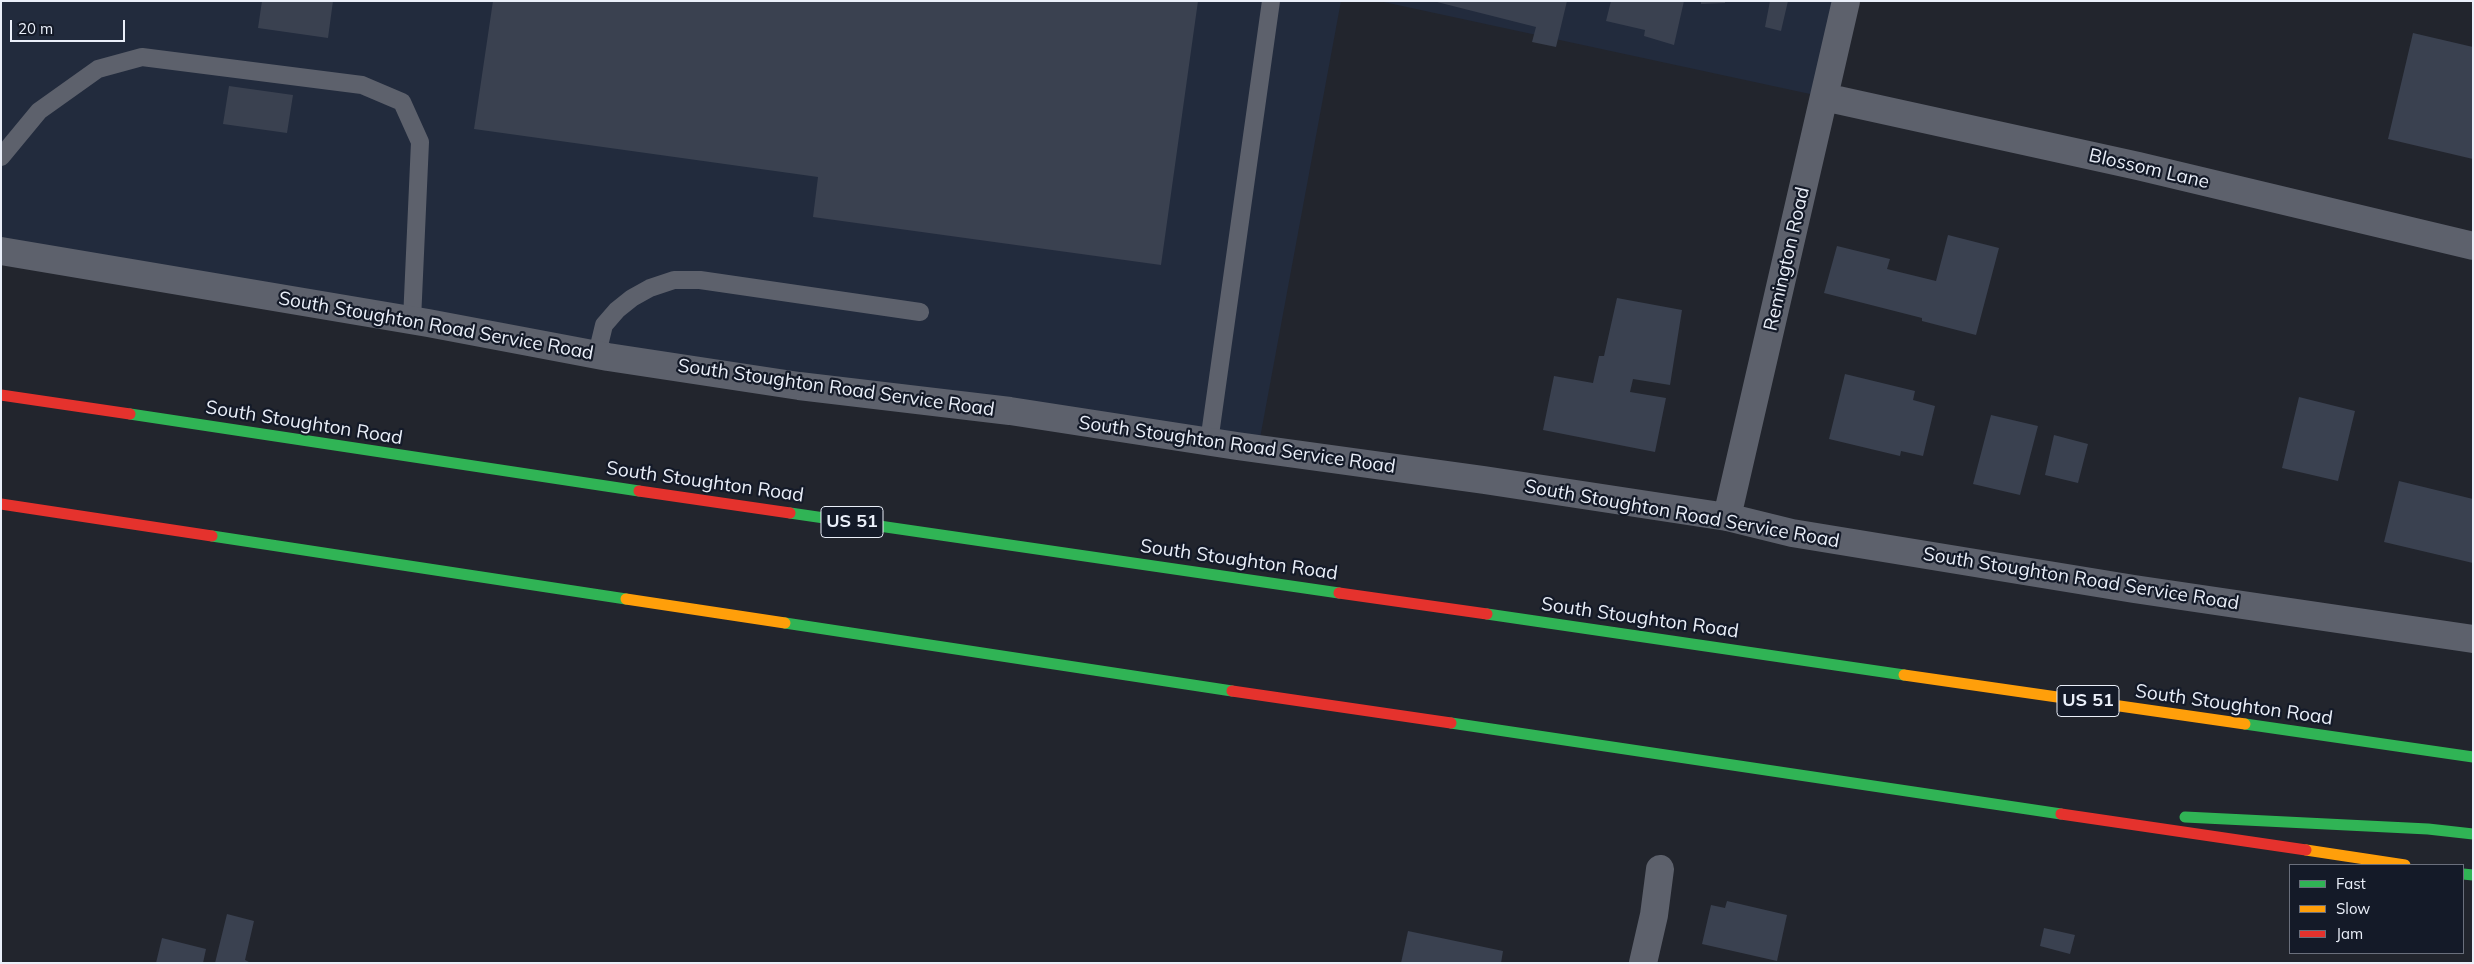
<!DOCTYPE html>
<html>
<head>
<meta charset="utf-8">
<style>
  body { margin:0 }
  #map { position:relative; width:2474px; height:964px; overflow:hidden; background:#22252d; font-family:Mulish,sans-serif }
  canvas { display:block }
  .frame { position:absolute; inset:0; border:2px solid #eaeff9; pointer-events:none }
  .legend { position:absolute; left:2289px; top:864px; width:175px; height:90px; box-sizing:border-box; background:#141a28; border:1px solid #6a6f7c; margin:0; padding:6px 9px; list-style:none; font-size:15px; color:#eaeff9 }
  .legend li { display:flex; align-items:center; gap:10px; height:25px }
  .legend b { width:25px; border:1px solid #6a6f7c }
  .scale { position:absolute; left:10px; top:20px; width:115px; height:22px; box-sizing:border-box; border:2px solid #eaeff9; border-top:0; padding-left:6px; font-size:15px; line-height:18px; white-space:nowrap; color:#eaeff9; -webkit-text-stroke:4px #141a28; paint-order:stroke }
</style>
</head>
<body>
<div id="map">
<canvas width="2474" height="964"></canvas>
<div class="frame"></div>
<ul class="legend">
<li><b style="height:6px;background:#30b455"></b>Fast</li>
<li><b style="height:6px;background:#ff9f0a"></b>Slow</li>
<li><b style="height:6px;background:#e5322d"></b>Jam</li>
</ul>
<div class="scale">20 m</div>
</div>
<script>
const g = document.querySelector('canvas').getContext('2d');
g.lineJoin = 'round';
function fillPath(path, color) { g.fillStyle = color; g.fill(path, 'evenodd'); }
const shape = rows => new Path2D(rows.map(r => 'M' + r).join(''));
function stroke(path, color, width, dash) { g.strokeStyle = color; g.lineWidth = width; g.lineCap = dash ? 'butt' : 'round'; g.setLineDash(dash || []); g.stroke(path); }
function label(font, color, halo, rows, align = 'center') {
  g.font = font + ' Mulish,sans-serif'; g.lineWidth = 4.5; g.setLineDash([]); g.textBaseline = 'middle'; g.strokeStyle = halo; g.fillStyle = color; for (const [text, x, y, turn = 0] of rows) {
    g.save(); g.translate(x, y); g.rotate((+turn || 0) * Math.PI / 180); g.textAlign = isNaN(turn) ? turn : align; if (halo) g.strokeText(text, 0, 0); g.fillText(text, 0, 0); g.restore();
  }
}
fillPath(shape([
  [1,1,1341,1,1258,449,1,251],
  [1379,1,1846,1,1824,97]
]), '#222b3d');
fillPath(shape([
  [262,1,333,1,328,38,258,28],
  [493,1,1198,1,1161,265,813,217,818,177,474,129],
  [1433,1,1567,1,1556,47,1532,42,1536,27],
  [1611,1,1684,1,1674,45,1644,36,1645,30,1606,21],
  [1701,1,1725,1,1725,3,1701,4],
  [1770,1,1788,1,1781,31,1765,27],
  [2413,33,2473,47,2473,159,2388,139],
  [229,86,293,95,287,133,223,124],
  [1948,235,1999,248,1976,335,1922,321,1922,318,1824,293,1837,246,1890,259,1887,269,1936,281],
  [1617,298,1682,310,1670,385,1633,379,1630,392,1666,398,1655,452,1543,430,1554,376,1593,383,1599,356,1604,356],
  [1845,374,1915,391,1913,400,1935,406,1923,456,1901,451,1900,456,1829,439],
  [2299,397,2355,411,2338,481,2282,468],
  [1991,415,2038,426,2020,495,1973,484],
  [2054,435,2088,444,2078,483,2045,475],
  [2399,481,2473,499,2473,563,2384,542],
  [1727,901,1787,915,1777,961,1702,944,1711,905,1725,908],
  [227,914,254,921,245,960,251,963,215,963],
  [2044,928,2075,935,2070,954,2040,946],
  [1408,931,1503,951,1501,963,1401,963],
  [162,938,206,949,203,963,156,963]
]), '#3a4150');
stroke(shape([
  [1,157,39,111,98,69,142,57,362,85,402,102,420,142,412,320],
  [597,354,604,325,617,310,632,298,650,288,674,280,700,280,920,312],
  [1209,442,1271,1]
]), '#5d616c', 18);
stroke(shape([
  [1824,97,2138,166,2473,246],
  [1,251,428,323,608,357,799,386,1010,411,1237,446,1484,480,1727,517,1792,533,2134,589,2473,639],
  [1727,517,1846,1],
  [1643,963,1654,915,1660,869]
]), '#5d616c', 28);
stroke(shape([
  [130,414,639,491],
  [790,513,1339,593],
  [212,536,626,599],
  [1487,614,1904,675],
  [785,623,1232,691],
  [1451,723,2061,814],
  [2245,724,2473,757],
  [2185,817,2428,829,2473,834],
  [2463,874,2473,875]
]), '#30b455', 11);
stroke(shape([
  [626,599,785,623],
  [1904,675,2245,724],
  [2306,850,2405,865]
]), '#ff9f0a', 11);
stroke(shape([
  [1,395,130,414],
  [639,491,790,513],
  [1,504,212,536],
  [1339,593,1487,614],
  [1232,691,1451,723],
  [2061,814,2306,850]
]), '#e5322d', 11);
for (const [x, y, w] of [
  [852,522,62],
  [2088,701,62]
]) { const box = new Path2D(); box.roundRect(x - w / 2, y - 15.5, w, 31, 4); g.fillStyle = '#141a28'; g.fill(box); stroke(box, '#eaeff9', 1); }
label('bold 18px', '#eaeff9', null, [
  ["US 51",852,522],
  ["US 51",2088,701]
]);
label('19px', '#eaeff9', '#141a28', [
  ["Blossom Lane",2149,169,13],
  ["Remington Road",1787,259,-77],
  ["South Stoughton Road Service Road",436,326,10],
  ["South Stoughton Road Service Road",836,388,8],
  ["South Stoughton Road",304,423,9],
  ["South Stoughton Road Service Road",1237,445,8],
  ["South Stoughton Road",705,482,8],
  ["South Stoughton Road Service Road",1682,514,10],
  ["South Stoughton Road",1239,560,8],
  ["South Stoughton Road Service Road",2081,579,9],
  ["South Stoughton Road",1640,618,8],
  ["South Stoughton Road",2234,705,8]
]);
</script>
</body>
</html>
